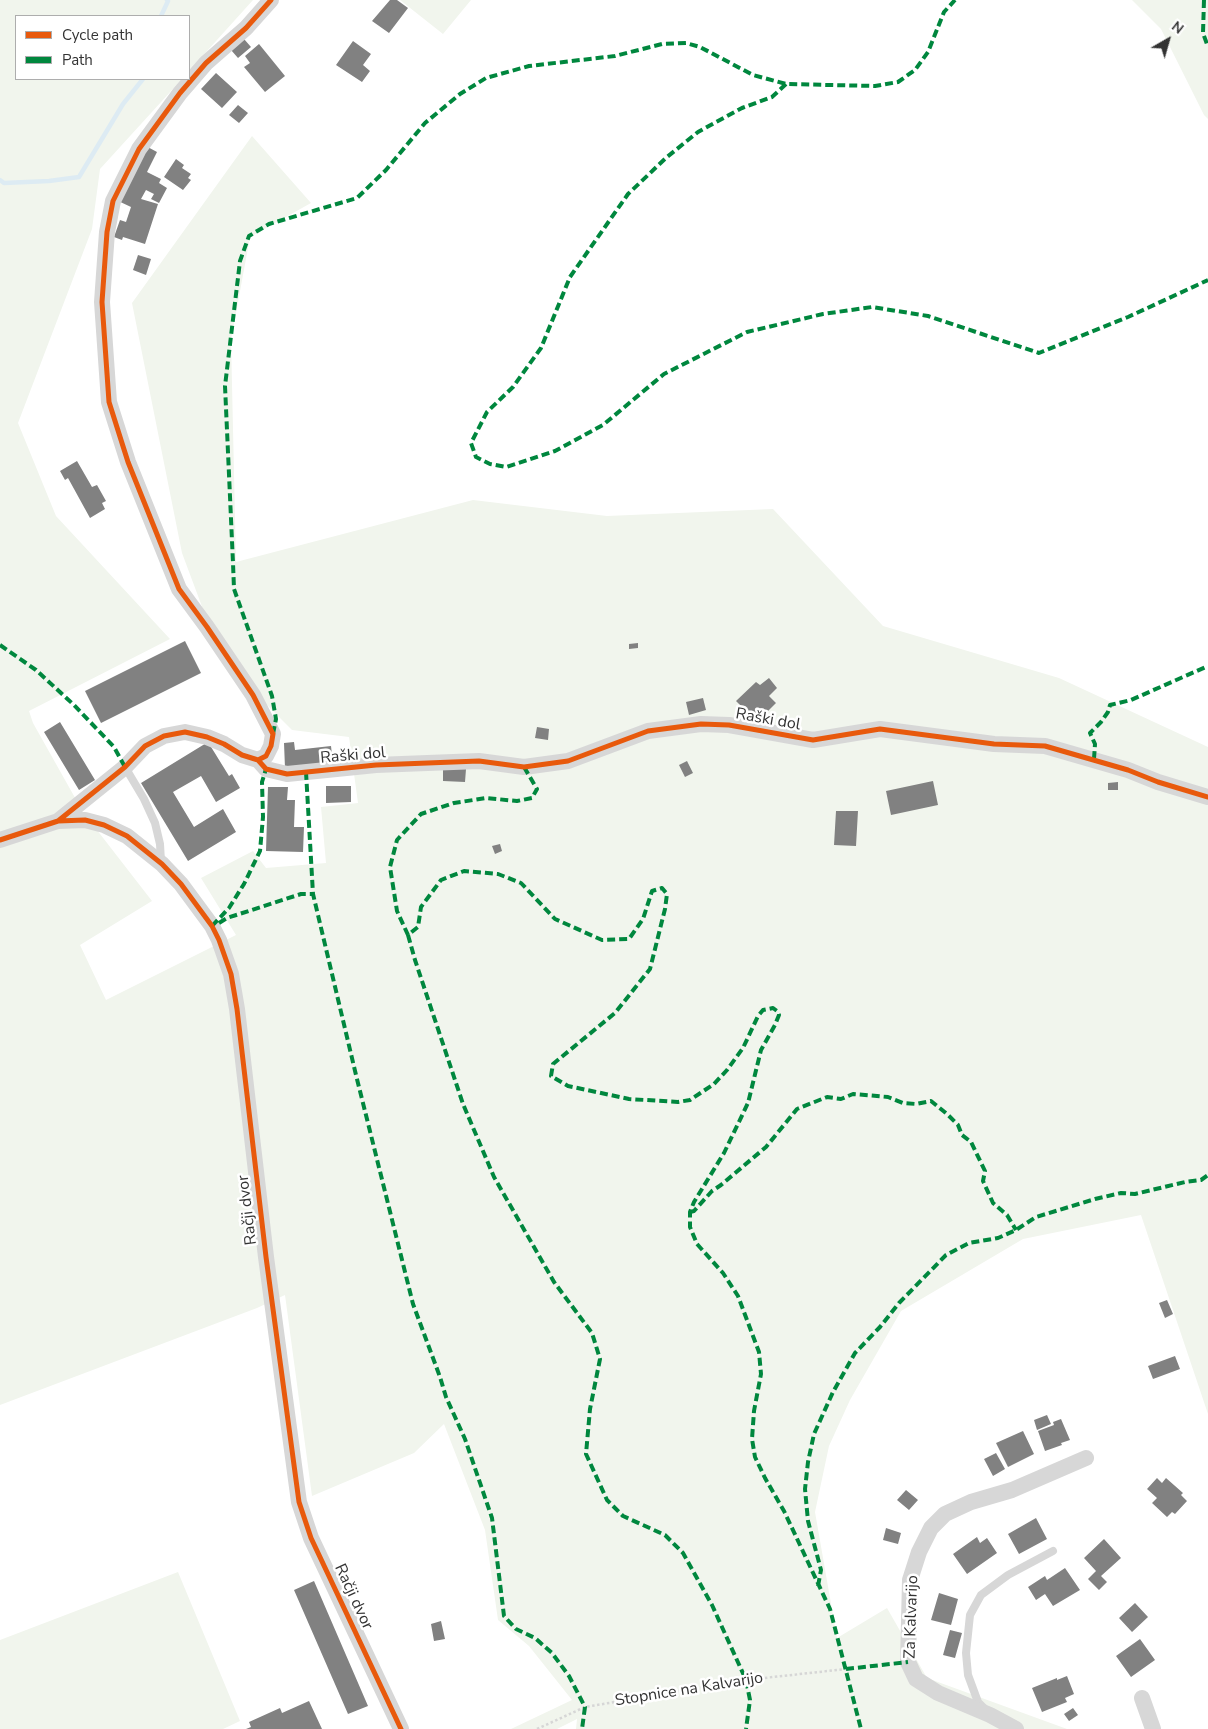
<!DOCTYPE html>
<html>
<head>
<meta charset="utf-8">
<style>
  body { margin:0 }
  #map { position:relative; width:1208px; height:1729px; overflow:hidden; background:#fff; font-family:"Nunito Sans",sans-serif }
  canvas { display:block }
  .legend { position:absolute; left:15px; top:15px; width:175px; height:65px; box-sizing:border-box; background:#fff; border:1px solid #adadad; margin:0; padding:6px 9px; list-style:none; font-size:15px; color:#333 }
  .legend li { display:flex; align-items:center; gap:10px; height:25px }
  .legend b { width:25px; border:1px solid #adadad }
  .north { position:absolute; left:1143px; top:15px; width:50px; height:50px; -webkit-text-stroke:4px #fff; paint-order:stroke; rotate:38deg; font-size:14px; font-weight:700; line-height:20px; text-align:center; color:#333 }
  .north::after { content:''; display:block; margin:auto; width:18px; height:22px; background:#333; clip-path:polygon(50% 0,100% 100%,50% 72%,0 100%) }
</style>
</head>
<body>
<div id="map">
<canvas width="1208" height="1729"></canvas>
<ul class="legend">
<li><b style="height:6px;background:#e8590c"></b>Cycle path</li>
<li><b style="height:6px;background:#00873e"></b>Path</li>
</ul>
<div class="north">N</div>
</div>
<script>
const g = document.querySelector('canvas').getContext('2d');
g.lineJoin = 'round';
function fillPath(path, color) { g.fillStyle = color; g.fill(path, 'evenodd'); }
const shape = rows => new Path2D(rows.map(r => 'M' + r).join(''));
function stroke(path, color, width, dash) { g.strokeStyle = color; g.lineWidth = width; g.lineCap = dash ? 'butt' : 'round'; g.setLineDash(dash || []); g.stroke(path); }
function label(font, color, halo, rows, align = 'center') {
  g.font = font + ' "Nunito Sans",sans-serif'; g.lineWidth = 5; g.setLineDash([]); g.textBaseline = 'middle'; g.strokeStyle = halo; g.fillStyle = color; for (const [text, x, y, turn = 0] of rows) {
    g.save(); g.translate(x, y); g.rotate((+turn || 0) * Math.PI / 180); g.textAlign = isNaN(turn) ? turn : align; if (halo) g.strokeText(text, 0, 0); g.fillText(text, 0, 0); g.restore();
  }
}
fillPath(shape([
  [0,0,253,0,189,71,189,16,16,16,16,79,182,79,100,169,92,229,18,423,56,516,170,639,29,711,33,723,83,812,152,901,80,945,106,1000,236,935,201,878,253,851,266,868,326,863,321,807,358,803,349,737,292,730,250,688,207,620,182,553,132,303,252,136,311,203,250,237,231,340,236,562,473,500,607,516,773,509,883,626,1059,678,1208,747,1208,1414,1141,1215,1023,1239,901,1311,850,1400,829,1446,815,1512,837,1638,887,1608,927,1678,1067,1729,576,1729,577,1719,557,1729,511,1729,572,1700,529,1646,498,1620,485,1530,444,1424,414,1453,312,1496,285,1295,257,1308,0,1405],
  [400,0,471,0,443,34],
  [1132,0,1208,0,1208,119,1204,115,1161,29],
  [178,1572,240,1721,223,1729,0,1729,0,1640]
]), '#f1f5ed');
stroke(shape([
  [161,16,168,1,167,0],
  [0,180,4,183,49,181,79,177,123,104,143,79]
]), '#ddebf3', 4.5);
fillPath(shape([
  [390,0,397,0,408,8,389,33,372,21],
  [244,39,251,47,238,58,231,50],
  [353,41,371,54,363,65,370,71,362,82,336,65],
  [259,44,285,76,265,92,244,67,250,63,245,56],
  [216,73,237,92,222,108,201,89],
  [238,105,248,113,239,123,229,115],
  [144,145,157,152,147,172,161,179,159,183,167,188,159,203,151,199,154,194,146,190,141,199,158,204,145,244,123,237,122,240,114,237,120,220,126,222,131,207,114,199],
  [176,159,184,165,182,168,191,174,188,178,191,180,183,190,164,177],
  [138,255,151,259,146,275,133,270],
  [77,461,92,487,97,485,106,501,102,503,105,509,90,518,68,478,65,480,60,471],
  [185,641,201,673,101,723,85,691],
  [638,643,638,648,629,649,629,644],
  [769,678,777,688,769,696,776,703,757,722,736,701,756,682,760,685],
  [703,698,706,710,689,715,686,702],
  [60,722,95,780,79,790,44,732],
  [537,727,549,729,548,740,535,738],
  [208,742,229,776,232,774,240,788,216,802,201,776,173,792,194,827,223,809,236,832,188,861,141,783],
  [294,742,295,750,331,746,333,764,285,768,284,743],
  [687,761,693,773,685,777,679,765],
  [443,768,466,769,465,782,443,781],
  [933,781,938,805,891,815,886,791],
  [1118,782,1118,790,1108,790,1108,783],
  [326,786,351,786,351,802,326,803],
  [268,787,288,787,287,800,295,800,294,827,304,827,303,852,266,851],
  [836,811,858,811,856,846,834,845],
  [500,844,502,851,495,854,492,846],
  [1167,1300,1173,1314,1165,1318,1159,1303],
  [1175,1356,1180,1369,1153,1379,1148,1366],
  [1047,1415,1051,1424,1037,1430,1034,1420],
  [1061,1419,1070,1440,1061,1443,1062,1445,1045,1451,1038,1431,1054,1425,1053,1422],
  [1023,1431,1034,1454,1008,1467,996,1443],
  [996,1453,1005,1469,993,1476,984,1459],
  [1157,1478,1162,1483,1166,1478,1183,1493,1181,1495,1187,1501,1175,1514,1172,1512,1167,1517,1152,1503,1157,1498,1147,1489],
  [906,1490,918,1500,909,1510,897,1500],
  [1036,1518,1047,1539,1019,1554,1008,1534],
  [886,1528,901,1533,898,1544,883,1540],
  [977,1537,980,1543,987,1538,997,1553,967,1574,953,1554],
  [1104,1539,1121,1558,1101,1576,1107,1582,1099,1590,1088,1579,1096,1571,1084,1558],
  [1065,1568,1080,1590,1053,1606,1045,1594,1036,1600,1028,1587,1045,1576,1047,1580],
  [314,1581,368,1706,348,1714,294,1590],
  [939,1593,958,1599,951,1625,931,1620],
  [1135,1603,1148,1617,1132,1632,1119,1618],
  [441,1621,445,1639,434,1641,431,1624],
  [950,1630,962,1633,955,1658,943,1655],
  [1140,1639,1155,1660,1131,1677,1116,1656],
  [1067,1676,1074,1694,1065,1698,1067,1702,1042,1712,1032,1688,1057,1678,1057,1680],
  [309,1701,322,1729,246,1729,251,1727,249,1722,280,1708,282,1713],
  [1073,1708,1078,1715,1069,1721,1064,1714]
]), '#818181');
stroke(shape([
  [537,1729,585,1707,746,1680,846,1669]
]), '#d6d6d6', 2.5, [2.5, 2.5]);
stroke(shape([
  [125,767,144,799,155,823,160,844,161,862],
  [984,1708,978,1702,968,1675,966,1653,970,1615,981,1595,1008,1575,1053,1551]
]), '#d7d7d7', 8);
stroke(shape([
  [258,760,266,769,287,774,376,765,479,761,524,767,568,761,648,731,701,724,729,725,813,740,880,729,994,744,1045,746,1128,770,1158,782,1208,797],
  [58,821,125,767,145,746,164,736,185,732,207,737,224,744,242,755,258,760,266,756,271,746,273,734,253,695,207,627,179,589,128,462,109,402,102,302,107,232,113,201,139,149,180,93,206,63,246,28,271,0],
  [0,840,58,821,85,820,104,825,127,836,162,864,181,884,212,926,219,940,231,974,237,1009,266,1257,299,1502,311,1538,401,1729],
  [1142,1698,1153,1729],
  [1016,1729,990,1715,938,1693,916,1679,908,1662,910,1580,919,1552,931,1528,945,1514,971,1502,1012,1490,1086,1458]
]), '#d7d7d7', 16);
stroke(shape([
  [1204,0,1203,33,1208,47],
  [786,84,772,97,742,108,698,132,667,157,628,194,570,277,541,348,513,387,487,412,471,443,476,457,490,464,506,467,555,451,603,425,664,374,747,332,823,314,872,307,928,316,1039,353,1128,317,1208,280],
  [0,645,36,670,74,705,114,747,125,767],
  [273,734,276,719,272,696,234,589,233,563,225,386,240,261,249,236,269,224,357,198,386,170,425,123,460,94,486,78,529,66,615,56,662,44,686,43,700,47,753,75,786,84,875,86,898,82,915,70,928,52,944,12,955,0],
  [1094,759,1095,744,1090,733,1101,722,1108,712,1110,705,1131,700,1208,666],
  [524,767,537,789,532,798,517,801,486,798,454,803,421,814,397,840,390,867,397,911,408,935,418,927,421,907,441,880,464,871,498,874,521,883,555,919,602,940,629,939,643,919,652,891,662,888,667,894,665,909,650,969,615,1013,553,1064,551,1076,568,1086,629,1099,678,1102,690,1100,714,1084,727,1070,743,1048,758,1016,763,1010,773,1008,777,1011,779,1015,775,1025,761,1050,748,1103,724,1153,694,1202,690,1212,690,1227,697,1244,723,1273,738,1296,759,1352,761,1374,754,1411,752,1439,755,1457,765,1478,784,1511,830,1609,861,1729],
  [306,772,313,894,356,1075,413,1304,440,1377,446,1397,465,1439,492,1518,504,1616,516,1629,535,1638,552,1653,569,1676,585,1707,582,1729],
  [219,923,227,918,301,894,313,894],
  [212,926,229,908,244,884,260,851,263,817,262,782,266,769],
  [408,935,415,960,463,1104,494,1177,554,1282,592,1333,600,1359,590,1409,586,1454,607,1500,623,1516,665,1535,683,1553,712,1605,746,1680,750,1700,746,1729],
  [690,1212,694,1211,712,1191,721,1185,766,1147,797,1109,827,1097,841,1099,853,1094,888,1097,903,1103,916,1104,931,1101,947,1114,958,1125,962,1135,971,1142,985,1171,983,1181,993,1203,1007,1215,1016,1230],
  [818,1586,821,1570,808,1521,805,1489,808,1462,814,1434,833,1392,855,1353,880,1327,899,1303,946,1255,969,1243,998,1238,1016,1230,1036,1217,1095,1199,1121,1193,1135,1194,1185,1182,1201,1180,1208,1175],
  [846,1669,908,1662]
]), '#00873e', 4, [8, 4]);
stroke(shape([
  [258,760,266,769,287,774,376,765,479,761,524,767,568,761,648,731,701,724,729,725,813,740,880,729,994,744,1045,746,1128,770,1158,782,1208,797],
  [58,821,125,767,145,746,164,736,185,732,207,737,224,744,242,755,258,760,266,756,271,746,273,734,253,695,207,627,179,589,128,462,109,402,102,302,107,232,113,201,139,149,180,93,206,63,246,28,271,0],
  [0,840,58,821,85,820,104,825,127,836,162,864,181,884,212,926,219,940,231,974,237,1009,266,1257,299,1502,311,1538,401,1729]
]), '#e8590c', 5);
label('16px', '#333', '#fff', [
  ["Raški dol",768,720,10],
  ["Raški dol",353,756,-5],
  ["Račji dvor",248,1210,-97],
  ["Račji dvor",353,1597,65],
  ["Za Kalvarijo",912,1617,-88],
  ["Stopnice na Kalvarijo",689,1690,-9]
]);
</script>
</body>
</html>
